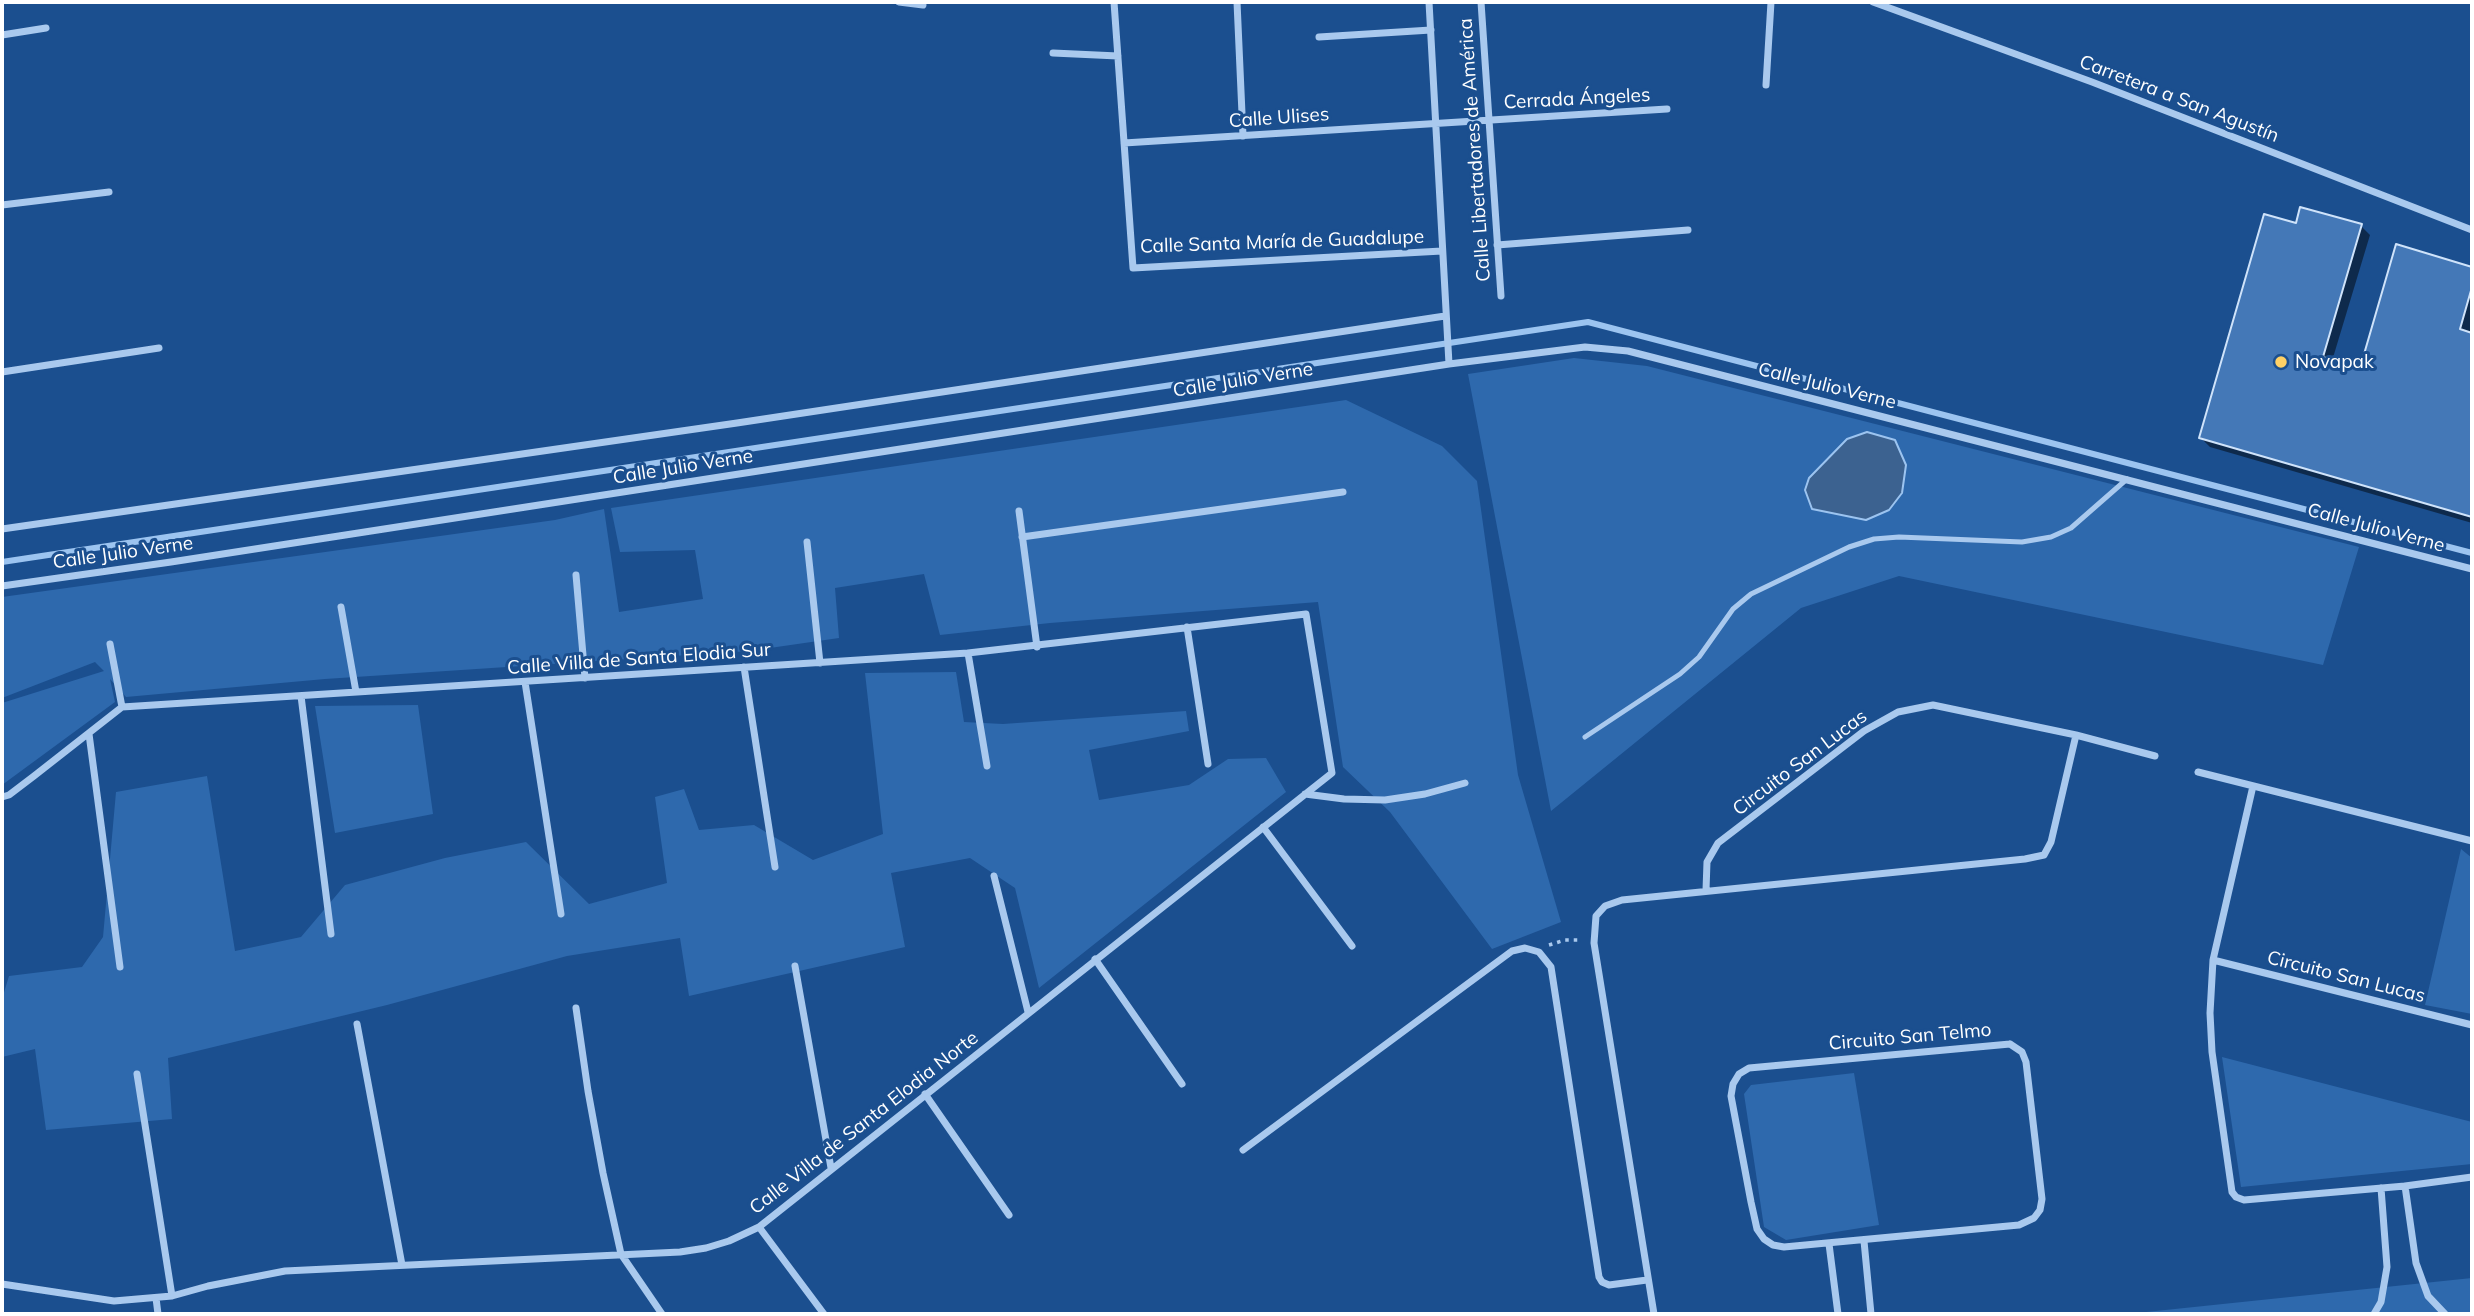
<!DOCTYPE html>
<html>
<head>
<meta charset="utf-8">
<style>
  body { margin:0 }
  #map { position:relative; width:2474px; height:1316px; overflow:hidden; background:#1b4f8f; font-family:Mulish,sans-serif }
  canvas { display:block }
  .frame { position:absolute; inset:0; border:4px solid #fff; pointer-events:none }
</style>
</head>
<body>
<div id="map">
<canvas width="2474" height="1316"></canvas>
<div class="frame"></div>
</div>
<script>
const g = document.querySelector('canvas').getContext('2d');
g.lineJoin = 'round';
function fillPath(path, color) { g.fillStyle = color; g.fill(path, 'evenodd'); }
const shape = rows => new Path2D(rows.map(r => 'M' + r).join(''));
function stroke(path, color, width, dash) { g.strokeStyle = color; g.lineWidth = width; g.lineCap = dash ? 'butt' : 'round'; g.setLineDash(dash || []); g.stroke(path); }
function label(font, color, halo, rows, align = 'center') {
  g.font = font + ' Mulish,sans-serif'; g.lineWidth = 6; g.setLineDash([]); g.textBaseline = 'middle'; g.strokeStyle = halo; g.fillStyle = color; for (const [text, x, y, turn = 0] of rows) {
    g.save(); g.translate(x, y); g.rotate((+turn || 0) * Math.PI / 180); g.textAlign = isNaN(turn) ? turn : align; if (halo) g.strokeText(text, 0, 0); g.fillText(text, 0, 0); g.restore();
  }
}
fillPath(shape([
  [1574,358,1647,366,2359,547,2323,665,1899,576,1801,608,1551,811,1468,374],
  [1346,400,1442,446,1477,481,1518,775,1561,922,1492,949,1390,812,1343,767,1318,602,1050,623,940,635,924,574,835,588,839,638,749,651,325,679,126,697,110,679,115,702,2,785,2,703,104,671,95,662,2,698,2,597,555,520,604,509,619,612,703,599,695,550,620,552,611,508],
  [956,672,964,722,1003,724,1186,711,1189,731,1089,750,1099,800,1189,785,1228,759,1266,758,1286,792,1039,988,1015,888,970,858,891,873,905,947,689,996,680,938,567,956,387,1005,168,1058,172,1119,46,1130,35,1049,2,1057,2,999,9,976,82,967,103,937,116,792,207,776,235,951,301,937,345,885,445,858,526,842,589,904,667,883,655,797,684,789,699,830,754,825,813,860,883,834,865,673],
  [418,705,433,814,335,833,315,706],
  [2461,849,2472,858,2472,1014,2425,1005],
  [2222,1057,2472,1122,2472,1164,2241,1187],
  [1854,1073,1879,1225,1786,1240,1764,1227,1744,1094,1751,1085],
  [2472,1278,2472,1314,2127,1314]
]), '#2e69ad');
const water = shape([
  [1867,432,1895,440,1906,465,1902,493,1889,510,1866,520,1812,509,1805,490,1809,478,1847,439,1867,432]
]);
fillPath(water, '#3c6290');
stroke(water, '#9cc4f0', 2);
fillPath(shape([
  [2297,226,2361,226,2370,235,2332,361,2361,370,2397,247,2472,269,2472,325,2470,334,2472,335,2472,523,2210,447,2201,438]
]), '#0007');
stroke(shape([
  [2,562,1588,322,2472,553]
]), '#9cc4f0', 6);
const building = shape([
  [2300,207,2362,224,2323,357,2360,368,2396,244,2472,267,2472,287,2460,329,2472,333,2472,517,2199,438,2264,214,2296,223,2300,207]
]);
fillPath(building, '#4478b7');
stroke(building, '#cfe3fa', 2);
stroke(shape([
  [1549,945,1565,940,1582,940]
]), '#a9c9ee', 3.5, [3.5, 5]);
stroke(shape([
  [1585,737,1680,674,1699,657,1733,609,1751,594,1849,547,1874,539,1899,537,2022,542,2051,537,2071,528,2127,479]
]), '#a9c9ee', 5);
stroke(shape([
  [899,2,923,5,922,2],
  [1114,2,1133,268,1442,251],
  [1237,2,1243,136],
  [1429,2,1449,364],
  [1481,2,1501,296],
  [1873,2,2092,82,2472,230],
  [2,35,46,28],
  [1319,37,1431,30],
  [1053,53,1118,56],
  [1766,85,1771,2],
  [1124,143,1667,109],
  [2,205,109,192],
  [1497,245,1688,230],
  [2,372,159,348],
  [1019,511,1037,647],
  [2,529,737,423,1445,316],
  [1022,537,1343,492],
  [807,542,820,663],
  [576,575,585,678],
  [2,586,171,562,1449,364,1585,347,1628,351,2472,569],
  [341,607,356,692],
  [1187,627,1208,764],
  [110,644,122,707],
  [968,653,987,766],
  [744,667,775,867],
  [525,682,561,914],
  [301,696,331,934],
  [89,734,120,967],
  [2198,772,2472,841],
  [2253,786,2213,960,2210,1013,2212,1052,2232,1192,2236,1197,2244,1200,2405,1186,2472,1177],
  [1305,794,1344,799,1385,800,1425,794,1465,783],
  [2,797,9,795,34,776,122,707,968,653,1306,614,1332,773,759,1227,729,1241,706,1248,680,1252,285,1271,208,1286,172,1296,114,1301,2,1284],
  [1263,827,1352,946],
  [994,876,1028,1012],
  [1706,890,1707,862,1718,843,1864,731,1898,712,1933,705,2076,735,2155,756],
  [1095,959,1182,1084],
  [2213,960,2472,1025],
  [795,966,831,1168],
  [576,1008,588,1091,603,1173,621,1254,662,1314],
  [357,1024,402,1265],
  [2010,1044,2022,1052,2026,1062,2042,1199,2040,1210,2034,1218,2019,1225,1784,1247,1773,1245,1764,1239,1757,1229,1751,1202,1731,1096,1733,1084,1739,1074,1749,1068,2010,1044],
  [137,1074,172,1296],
  [925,1094,1009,1215],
  [1243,1150,1512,951,1525,948,1539,952,1551,967,1599,1277,1602,1282,1609,1285,1647,1280],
  [2405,1186,2416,1263,2428,1296,2445,1314],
  [759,1227,824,1314],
  [1864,1241,1871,1314],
  [1829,1244,1838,1314],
  [156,1298,158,1314],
  [1654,1314,1594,943,1596,916,1605,906,1622,900,2025,859,2044,855,2051,842,2076,735],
  [2374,1314,2381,1302,2387,1267,2381,1188]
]), '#a9c9ee', 7);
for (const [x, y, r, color] of [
  [2281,362,7,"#ffd166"]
]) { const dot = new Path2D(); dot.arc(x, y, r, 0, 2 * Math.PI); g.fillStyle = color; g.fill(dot); stroke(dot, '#1b4f8f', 2.5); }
label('19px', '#fff', '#1b4f8f', [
  ["Cerrada Ángeles",1577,99,-3],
  ["Carretera a San Agustín",2179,99,21],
  ["Calle Ulises",1279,118,-4],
  ["Calle Libertadores de América",1475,150,-94],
  ["Calle Santa María de Guadalupe",1282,242,-2],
  ["Calle Julio Verne",1243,380,-9],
  ["Calle Julio Verne",1827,386,14],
  ["Calle Julio Verne",683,467,-9],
  ["Calle Julio Verne",2376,528,15],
  ["Calle Julio Verne",123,553,-8],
  ["Calle Villa de Santa Elodia Sur",639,659,-4],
  ["Circuito San Lucas",1800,763,-37],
  ["Circuito San Lucas",2346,977,14],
  ["Circuito San Telmo",1910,1037,-5],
  ["Calle Villa de Santa Elodia Norte",864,1123,-38]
]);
label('19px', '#fff', '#1b4f8f', [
  ["Novapak",2295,362]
], 'left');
</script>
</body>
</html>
